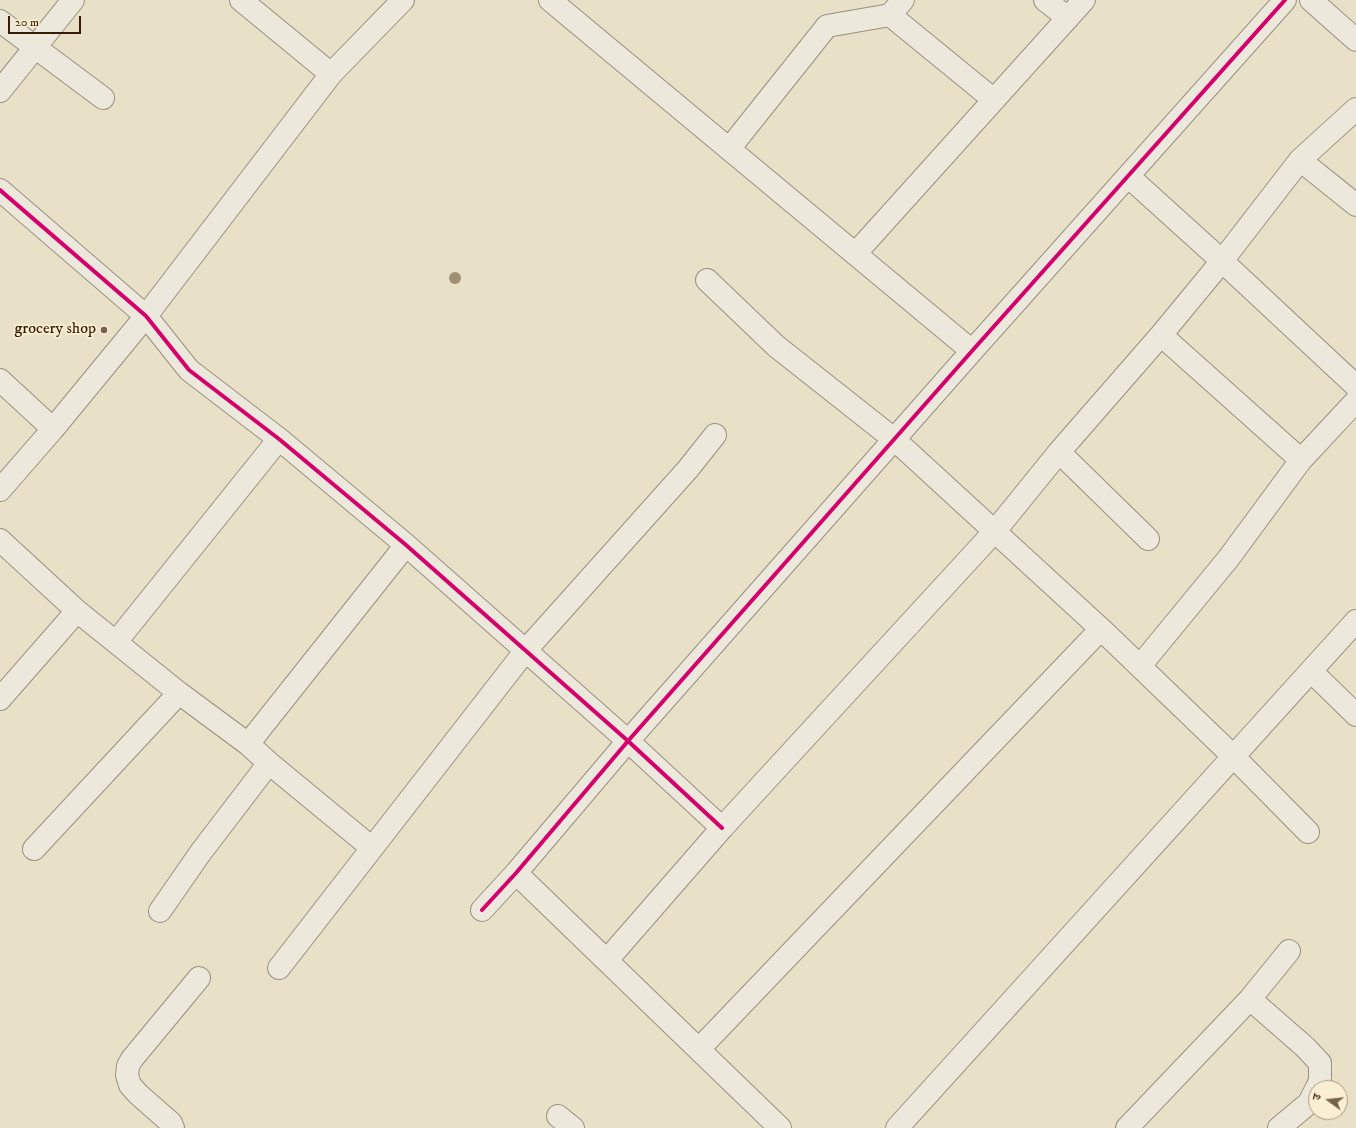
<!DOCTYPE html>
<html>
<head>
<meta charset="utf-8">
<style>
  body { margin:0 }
  #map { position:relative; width:1356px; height:1128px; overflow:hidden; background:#e9e0c8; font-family:"IM FELL DW Pica","Noto Serif Devanagari",serif }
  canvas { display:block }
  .north { position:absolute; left:1308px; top:1080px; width:40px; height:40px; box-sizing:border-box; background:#faefd3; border:1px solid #ad9b81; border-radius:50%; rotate:285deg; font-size:11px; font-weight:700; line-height:16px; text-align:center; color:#391c06 }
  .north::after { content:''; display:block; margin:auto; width:14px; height:18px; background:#77614a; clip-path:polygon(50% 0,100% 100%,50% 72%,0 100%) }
  .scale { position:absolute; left:8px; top:16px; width:73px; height:18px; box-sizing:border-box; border:2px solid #391c06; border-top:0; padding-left:5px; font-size:12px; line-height:14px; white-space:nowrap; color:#391c06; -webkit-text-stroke:3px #faefd3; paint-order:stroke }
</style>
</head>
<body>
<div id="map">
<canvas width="1356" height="1128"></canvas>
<div class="north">उ</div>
<div class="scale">20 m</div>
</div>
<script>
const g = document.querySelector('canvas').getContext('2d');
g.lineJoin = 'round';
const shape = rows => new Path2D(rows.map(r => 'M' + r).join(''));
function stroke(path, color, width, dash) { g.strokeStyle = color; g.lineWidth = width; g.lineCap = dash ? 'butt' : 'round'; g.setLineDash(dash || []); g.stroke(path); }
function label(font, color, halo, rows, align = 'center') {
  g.font = font + ' "IM FELL DW Pica",serif'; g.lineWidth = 3.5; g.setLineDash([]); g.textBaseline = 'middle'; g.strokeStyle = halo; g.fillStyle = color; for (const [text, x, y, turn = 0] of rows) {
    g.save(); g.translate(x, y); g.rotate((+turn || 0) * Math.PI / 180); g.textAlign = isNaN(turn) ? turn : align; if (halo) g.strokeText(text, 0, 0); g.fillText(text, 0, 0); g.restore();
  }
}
const street = shape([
  [241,0,331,74],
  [550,0,972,351],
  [1045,0,1068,18],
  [1311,0,1356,40],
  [890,15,994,100],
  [0,21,103,98],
  [0,91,73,0],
  [729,149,827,26,890,15,903,0],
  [1300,160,1356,205],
  [1128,176,1222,261,1356,386],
  [0,190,146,316,189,370,279,439,406,545,628,741,722,828],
  [855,254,1084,0],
  [707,280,776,346,895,440,1101,629,1234,757,1308,832],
  [0,380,53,429],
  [1059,452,1148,539],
  [1301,460,1356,401],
  [0,490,53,429,146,316,331,74,403,0],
  [0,540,77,611,179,693,248,744,269,763,372,848],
  [116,642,279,439],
  [1140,666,1228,559,1301,460,1161,335],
  [1311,671,1356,715],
  [0,699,77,611],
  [248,744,406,545],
  [34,849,179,693],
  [516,873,780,1128],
  [482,910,516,873,628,741,972,351,1285,0],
  [160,911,201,852,269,763],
  [607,960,722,828,995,531,1059,452,1161,335,1222,261,1300,160,1356,109],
  [279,968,526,650,688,469,715,435],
  [1250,999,1305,1047,1320,1063,1320,1080,1317,1088],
  [699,1049,1101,629],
  [558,1116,573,1128],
  [173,1128,171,1123,138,1094,130,1085,127,1075,128,1066,132,1059,199,978],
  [897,1128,1356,621],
  [1127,1128,1250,999,1289,951],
  [1279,1128,1309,1103,1316,1089]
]);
stroke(street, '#99907f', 24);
stroke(street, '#ece8dc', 22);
stroke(shape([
  [0,190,146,316,189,370,279,439,406,545,628,741,722,828],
  [482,910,516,873,628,741,972,351,1285,0]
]), '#d6006c', 4);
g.fillStyle = '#9e9074';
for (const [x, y] of [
  [455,278]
]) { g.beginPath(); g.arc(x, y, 6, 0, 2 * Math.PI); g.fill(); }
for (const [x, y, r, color] of [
  [104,330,4,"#77614a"]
]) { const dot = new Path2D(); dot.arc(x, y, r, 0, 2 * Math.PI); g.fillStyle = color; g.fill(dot); stroke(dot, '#faefd3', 1.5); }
label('16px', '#391c06', '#faefd3', [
  ["grocery shop",96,330]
], 'right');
</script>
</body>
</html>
